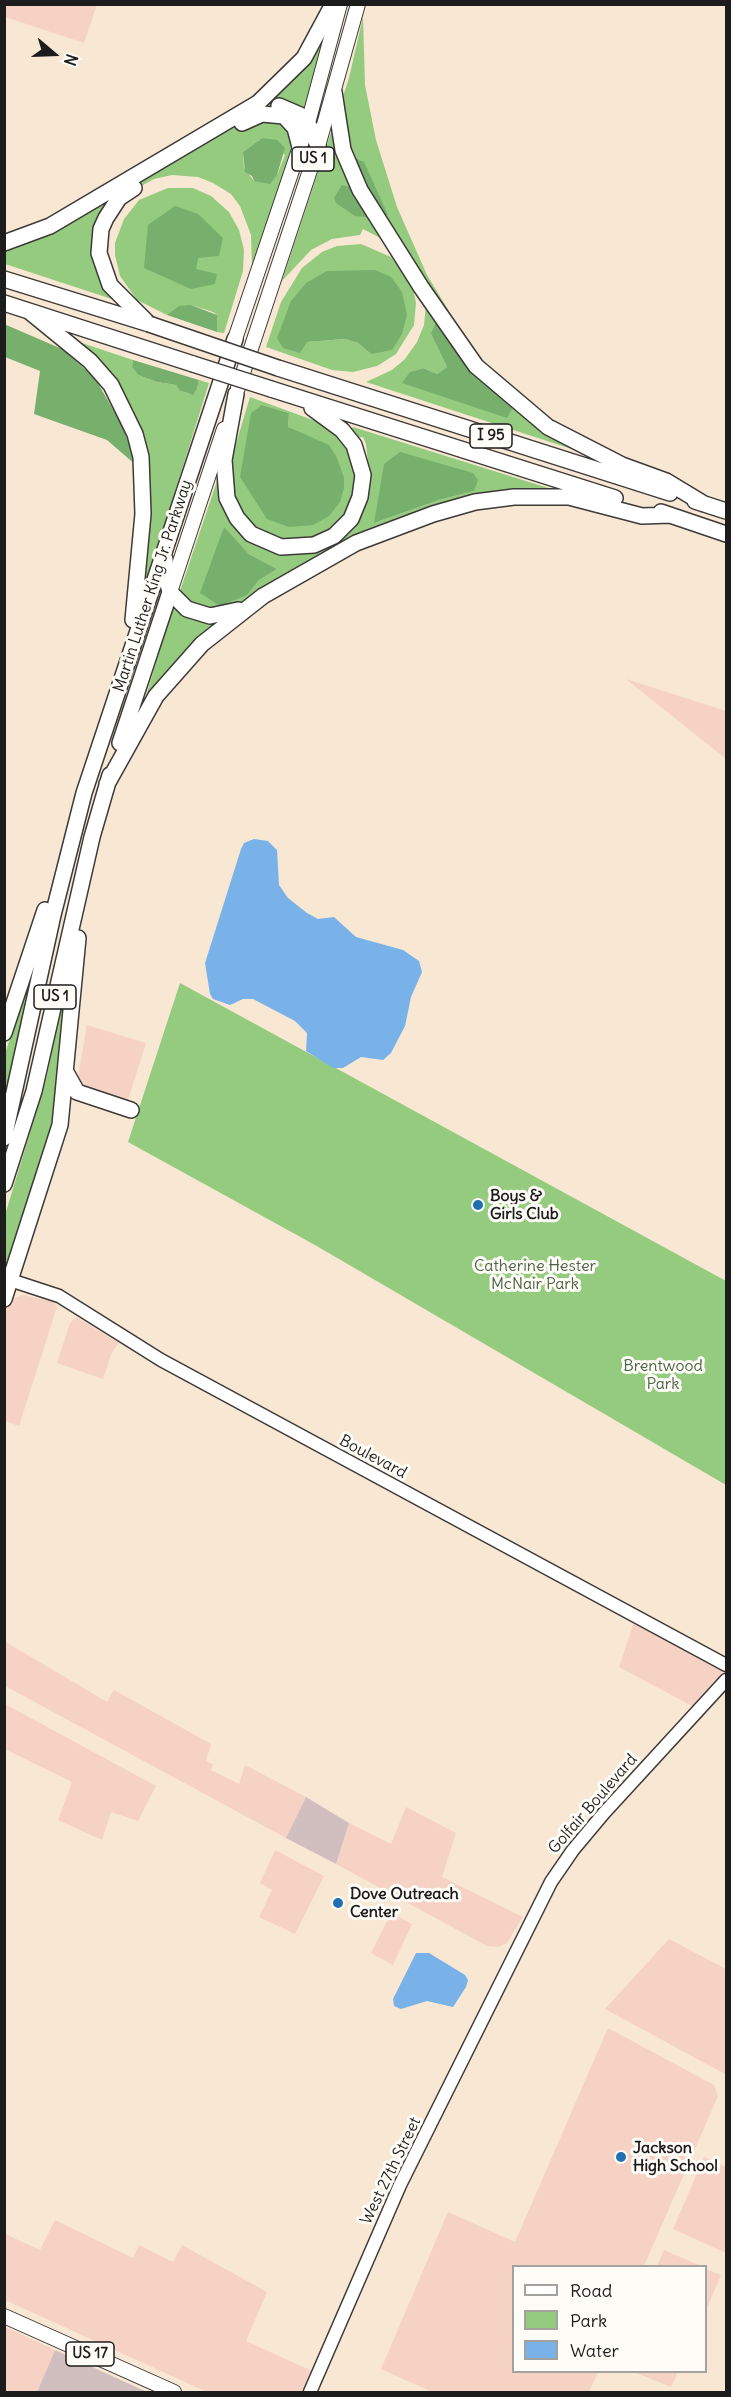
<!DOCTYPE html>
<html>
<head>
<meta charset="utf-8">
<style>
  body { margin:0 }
  #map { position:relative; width:731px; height:2397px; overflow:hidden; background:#f7e7d3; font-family:Delius,sans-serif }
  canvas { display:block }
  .frame { position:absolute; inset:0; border:6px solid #1c1c1c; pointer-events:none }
  .legend { position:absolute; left:512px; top:2265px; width:195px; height:108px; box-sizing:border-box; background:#fdfcf7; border:2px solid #a3a29f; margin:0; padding:8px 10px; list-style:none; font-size:18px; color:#1c1c1c }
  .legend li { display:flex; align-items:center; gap:12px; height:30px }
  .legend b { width:30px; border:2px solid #a3a29f }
  .north { position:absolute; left:24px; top:24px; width:60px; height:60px; -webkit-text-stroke:4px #fdfcf7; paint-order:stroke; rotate:109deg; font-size:16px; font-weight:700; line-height:24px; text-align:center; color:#1c1c1c }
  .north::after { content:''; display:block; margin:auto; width:21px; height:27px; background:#1c1c1c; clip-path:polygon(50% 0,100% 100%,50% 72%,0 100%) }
</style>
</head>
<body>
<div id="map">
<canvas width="731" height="2397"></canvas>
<div class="frame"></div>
<ul class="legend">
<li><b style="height:8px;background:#fff"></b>Road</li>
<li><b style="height:16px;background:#94cb7e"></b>Park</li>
<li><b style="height:16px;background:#78b2e9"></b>Water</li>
</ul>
<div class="north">N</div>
</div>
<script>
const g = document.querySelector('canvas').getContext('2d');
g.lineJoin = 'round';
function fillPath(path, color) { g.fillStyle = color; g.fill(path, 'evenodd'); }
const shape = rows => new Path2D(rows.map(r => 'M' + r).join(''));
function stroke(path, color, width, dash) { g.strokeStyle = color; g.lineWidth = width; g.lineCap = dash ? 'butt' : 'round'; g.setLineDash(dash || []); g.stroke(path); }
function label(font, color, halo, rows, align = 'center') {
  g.font = font + ' Delius,sans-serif'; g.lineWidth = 6; g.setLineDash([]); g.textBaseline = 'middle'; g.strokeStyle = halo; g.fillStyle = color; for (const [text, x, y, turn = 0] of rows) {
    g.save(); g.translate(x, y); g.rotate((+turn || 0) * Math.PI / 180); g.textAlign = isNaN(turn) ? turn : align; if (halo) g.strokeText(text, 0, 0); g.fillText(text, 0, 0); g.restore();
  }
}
fillPath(shape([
  [5,4,97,4,97,5,84,43,5,17],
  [626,679,726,711,726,759],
  [87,1025,146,1043,128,1100,121,1101,87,1091,77,1083],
  [24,1295,54,1302,57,1307,19,1426,5,1421,4,1315,12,1299],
  [76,1317,119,1343,112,1352,103,1379,57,1363,70,1323],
  [634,1622,722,1670,721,1677,694,1707,619,1667],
  [4,1641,107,1702,114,1690,211,1744,206,1761,213,1764,211,1770,239,1784,245,1765,306,1797,286,1838,5,1686],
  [5,1704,156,1786,138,1821,111,1812,102,1840,58,1820,72,1782,5,1749],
  [406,1807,456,1833,442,1877,523,1917,507,1943,498,1947,487,1946,336,1864,349,1823,391,1844],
  [275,1850,324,1876,295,1934,259,1917,272,1890,260,1883],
  [391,1913,412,1924,393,1965,371,1953],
  [669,1939,726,1969,725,2074,605,2009],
  [608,2028,714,2085,718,2096,644,2266,514,2266,514,2372,598,2372,589,2392,432,2392,381,2369,448,2212,515,2242],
  [704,2157,726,2167,726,2253,673,2229],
  [55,2220,133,2258,139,2245,173,2262,182,2245,267,2292,246,2341,312,2371,303,2392,207,2392,5,2300,5,2234,40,2250],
  [664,2250,701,2266,657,2266],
  [706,2269,721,2275,706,2310],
  [5,2327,55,2350,37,2392,5,2392],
  [634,2372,678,2372,671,2387]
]), '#f6d2c5');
fillPath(shape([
  [306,1797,349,1823,336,1864,286,1838],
  [55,2350,147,2392,37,2392]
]), '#d1bfbf');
fillPath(shape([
  [363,17,365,85,376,140,397,207,427,275,469,344,501,383,587,454,366,382,392,370,405,359,417,342,424,325,426,305,394,245,363,229,360,235,332,239,311,250,282,281,349,78],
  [449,325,469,371,512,407,410,372,423,368,437,374,447,367,431,334],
  [325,36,309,96,252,267,251,235,240,206,231,194,213,183,198,177,172,175,154,179,132,191,106,230,105,264,130,305,5,264,4,247,231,127,309,59],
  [262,138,285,155,277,175,254,181,244,168,243,152],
  [168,188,193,188,211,196,229,212,239,230,244,250,243,271,224,333,217,332,217,315,213,312,191,305,167,315,137,300,120,276,115,255,115,243,124,219,139,200],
  [361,244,391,257,412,284,416,303,414,325,396,354,377,366,353,372,332,370,266,347,281,302,302,268,322,252,337,246],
  [375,270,371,354,358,343,345,339,307,342,351,272],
  [70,339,133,360,132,367,138,375,157,382,176,385,180,391,193,394,197,389,199,380,209,383,148,578,145,576,147,543,139,431],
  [250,397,321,423,334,431,350,451,357,475,353,501,340,523,322,536,290,542,265,536,249,523,234,498,230,477,232,457],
  [262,405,289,413,288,427,335,456,344,477],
  [353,427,558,491,512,491,282,577,233,607,212,610,198,609,179,594,218,478,228,507,284,550,356,523,367,498,369,471,366,444,363,437,355,438,351,431],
  [473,473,474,491,439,500,374,523],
  [224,528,249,554,277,569,258,581],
  [174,603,233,614,144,703,164,636],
  [69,973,59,1116,11,1259,6,1263,5,1215,46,1080],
  [28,981,18,1043,5,1104,5,1054],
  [180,983,726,1281,726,1485,315,1245,128,1142]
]), '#94cb7e');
fillPath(shape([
  [262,138,277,140,285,148,277,175,270,184,254,181,252,176,245,172,243,152],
  [357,159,364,162,388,215,376,218,355,216,336,203,334,198,342,185,353,188,350,162],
  [175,206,198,214,223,238,219,256,198,258,196,269,217,274,215,284,191,289,144,268,148,225],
  [375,270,391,277,402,292,407,315,402,334,392,350,371,354,358,343,345,339,307,342,300,353,283,348,277,338,291,301,306,283,327,271],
  [191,305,217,315,217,332,167,315,179,306],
  [436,322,449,325,469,371,513,407,507,418,402,383,410,372,423,368,437,374,447,367,431,334],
  [4,324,62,349,95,378,123,427,136,465,107,440,34,414,40,371,5,357],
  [133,360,199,380,197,389,193,395,188,393,180,391,176,385,157,382,138,375,132,367],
  [262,405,289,413,288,427,329,445,336,456,344,477,344,488,340,502,329,516,313,525,289,527,267,519,240,477,251,413],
  [400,452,473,473,478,480,474,491,439,500,374,523,384,464],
  [224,527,249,554,277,569,258,581,247,595,220,606,200,593]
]), '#77af6d');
fillPath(shape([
  [254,839,268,841,277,850,279,885,288,898,307,913,318,919,334,917,356,937,403,950,419,961,422,972,411,997,405,1026,391,1053,383,1060,361,1057,343,1068,333,1068,306,1051,307,1033,295,1021,253,999,243,999,230,1005,213,999,210,994,205,963,241,849,244,843],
  [416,1953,429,1953,465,1975,468,1980,466,1987,453,2007,427,2001,401,2009,394,2006,393,1999]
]), '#78b2e9');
const secondary = shape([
  [4,1278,59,1296,161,1360,726,1665],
  [310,2392,400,2185,551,1882,573,1850,604,1813,726,1680]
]);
const primary = shape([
  [4,2316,174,2392]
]);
const trunk = shape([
  [235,339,308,123,340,4],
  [238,388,318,146,358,4],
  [170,592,224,429]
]);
const motorway = shape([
  [334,92,343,150,360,190,421,287,476,366,548,427,622,465,666,481,704,504],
  [279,106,300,115,312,130,318,146],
  [242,123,262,114,284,116,295,128,300,147],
  [134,188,119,198,106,218,101,229,99,253,110,285,149,324],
  [4,243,50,226,258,103,304,58,333,4],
  [4,279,146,323],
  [4,303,193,364],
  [30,312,90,361,111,385,135,434,141,457,143,514,133,620],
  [278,368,670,493],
  [271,389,615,498],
  [236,394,224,460,227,498,237,518,251,534,281,547,314,545,334,536,351,519,360,497,363,475,354,445,342,430,312,408],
  [695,501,726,511],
  [661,512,726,534],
  [165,559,166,576,170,592,187,609,210,616,238,610],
  [120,743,170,592],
  [107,784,156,696,202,644,263,596,356,543,433,514,475,502,514,497,569,497,642,516,670,515],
  [4,1033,45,910],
  [67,1074,77,1092,131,1110],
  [4,1138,53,915,84,793,235,339],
  [4,1184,34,1091,92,837,110,775],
  [4,1299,60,1125,78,938]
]);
stroke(secondary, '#3d3a37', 15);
stroke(primary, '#3d3a37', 16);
stroke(trunk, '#3d3a37', 16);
stroke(motorway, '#3d3a37', 18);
stroke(secondary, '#fff', 12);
stroke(primary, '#fff', 14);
stroke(trunk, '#fff', 14);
stroke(motorway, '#fff', 15);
const motorwayBridge = shape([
  [149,324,278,368],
  [193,364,271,389]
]);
stroke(motorwayBridge, '#3d3a37', 18, []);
stroke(motorwayBridge, '#fff', 15);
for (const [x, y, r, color] of [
  [478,1205,6,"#1f6fb2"],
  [338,1903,6,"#1f6fb2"],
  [621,2157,6,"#1f6fb2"]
]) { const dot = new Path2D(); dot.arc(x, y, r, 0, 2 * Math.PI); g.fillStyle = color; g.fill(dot); stroke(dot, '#fdfcf7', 2); }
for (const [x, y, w] of [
  [313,159,42],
  [491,436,42],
  [55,997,42],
  [90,2354,48]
]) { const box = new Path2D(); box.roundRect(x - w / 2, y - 12, w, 24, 4.5); g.fillStyle = '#fdfcf7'; g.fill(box); stroke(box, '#1c1c1c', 1.5); }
label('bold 15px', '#1c1c1c', null, [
  ["US 1",313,159],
  ["I 95",491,436],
  ["US 1",55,997],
  ["US 17",90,2354]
]);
label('16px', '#1c1c1c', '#fdfcf7', [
  ["Martin Luther King Jr. Parkway",153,586,-72],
  ["Boulevard",373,1457,28],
  ["Golfair Boulevard",593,1804,-49],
  ["West 27th Street",391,2171,-64]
]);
label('bold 16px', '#1c1c1c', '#fdfcf7', [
  ["Boys &",490,1196],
  ["Girls Club",490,1214],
  ["Dove Outreach",350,1894],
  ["Center",350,1912],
  ["Jackson",633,2148],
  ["High School",633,2166]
], 'left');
label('16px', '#4c6243', '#fdfcf7', [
  ["Catherine Hester",535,1266],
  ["McNair Park",535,1284],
  ["Brentwood",663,1366],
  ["Park",663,1384]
]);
</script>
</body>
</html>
